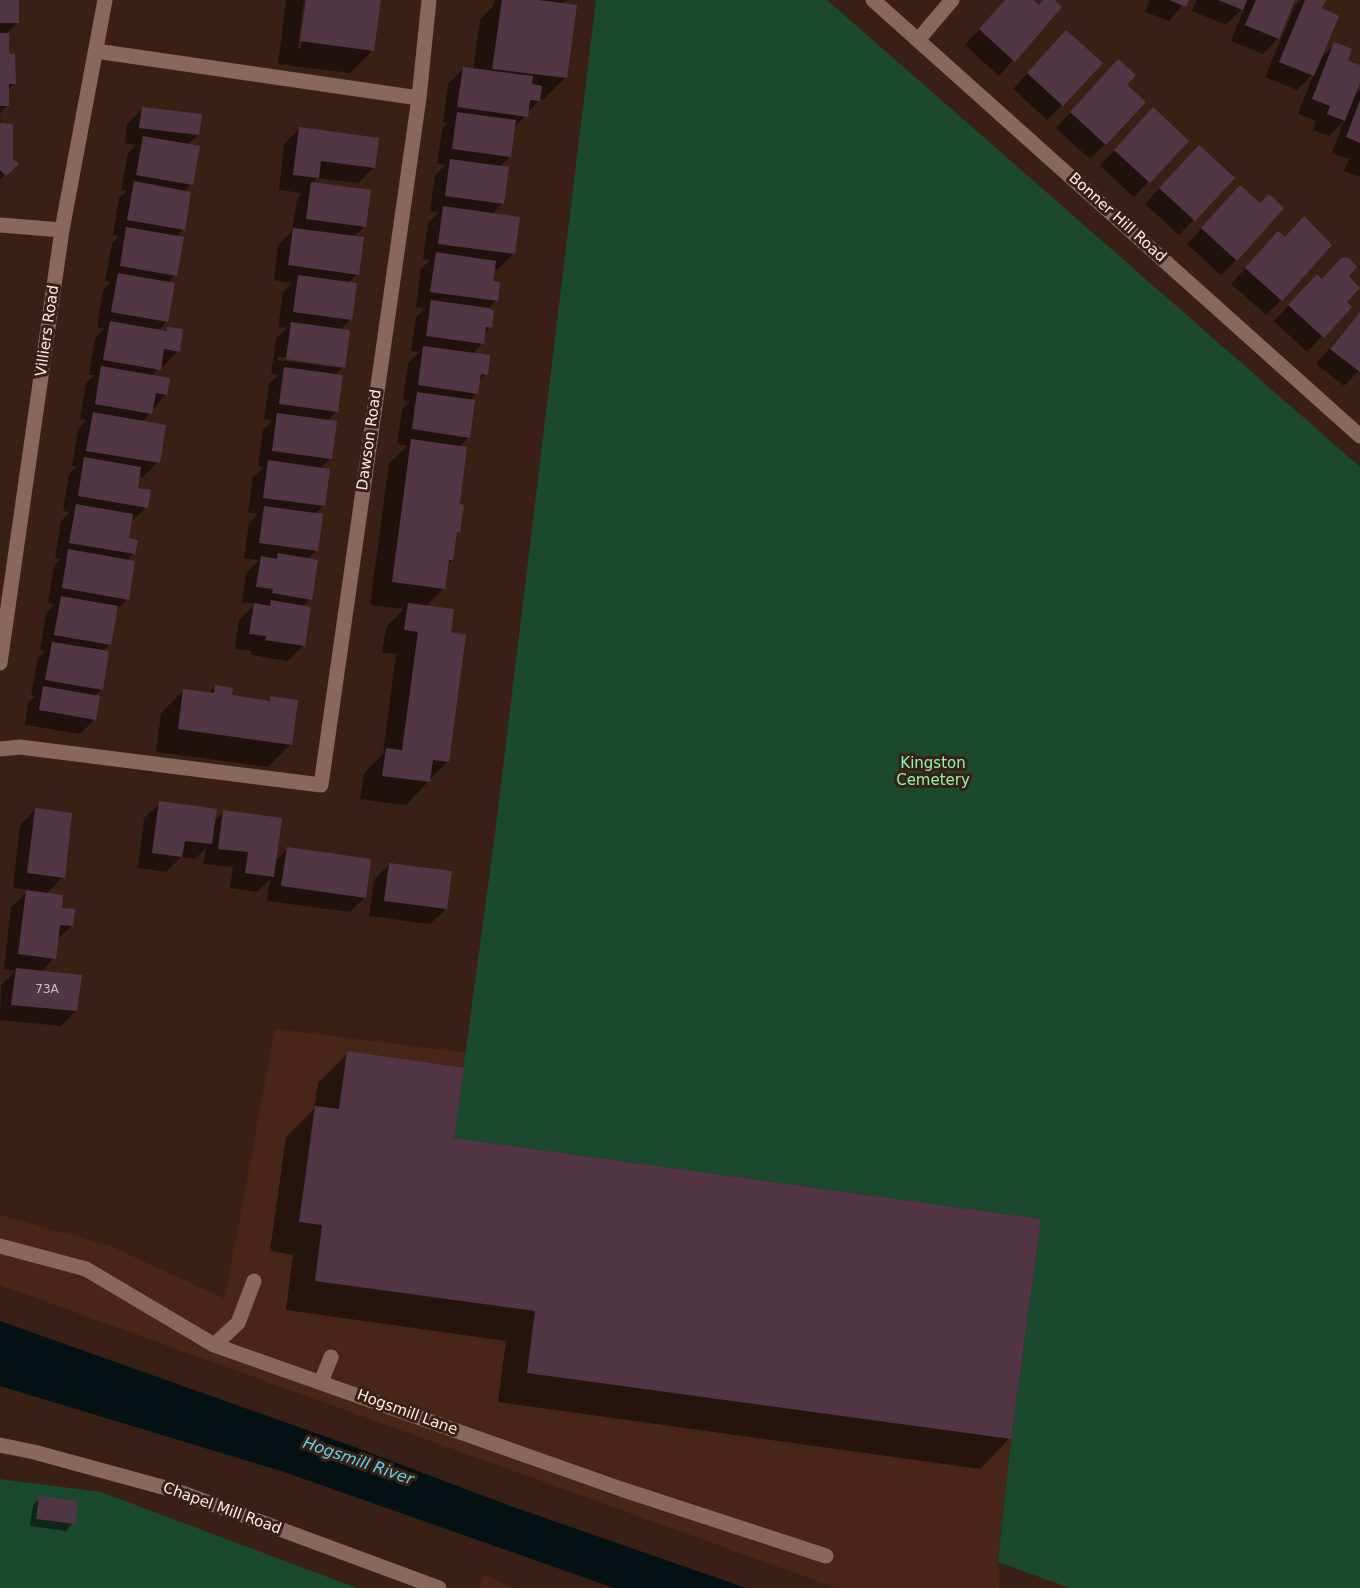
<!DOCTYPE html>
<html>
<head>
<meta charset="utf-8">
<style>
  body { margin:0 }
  canvas { display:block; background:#3a2014 }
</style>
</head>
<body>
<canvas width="1360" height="1588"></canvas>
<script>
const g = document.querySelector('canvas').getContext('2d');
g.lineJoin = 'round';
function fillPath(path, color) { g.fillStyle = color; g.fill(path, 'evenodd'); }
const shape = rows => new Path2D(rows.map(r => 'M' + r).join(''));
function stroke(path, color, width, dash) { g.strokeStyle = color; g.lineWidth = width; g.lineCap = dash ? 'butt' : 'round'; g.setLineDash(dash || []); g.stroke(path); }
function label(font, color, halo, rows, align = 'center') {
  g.font = font + ' "DejaVu Sans",sans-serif'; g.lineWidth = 6; g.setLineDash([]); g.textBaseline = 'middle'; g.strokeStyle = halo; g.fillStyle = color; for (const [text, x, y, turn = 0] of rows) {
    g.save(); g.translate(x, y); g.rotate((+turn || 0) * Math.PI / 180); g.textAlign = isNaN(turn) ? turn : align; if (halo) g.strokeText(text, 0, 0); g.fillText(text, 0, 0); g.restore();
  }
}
fillPath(shape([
  [275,1029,466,1053,455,1138,1041,1219,1011,1439,998,1562,999,1588,837,1588,0,1285,0,1215,110,1246,225,1299],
  [484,1575,515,1588,479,1588]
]), '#472617');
fillPath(shape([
  [596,0,827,0,1360,467,1360,1588,1070,1588,998,1562,1011,1439,1041,1219,454,1138,495,834],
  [0,1479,101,1492,357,1588,0,1588]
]), '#1b492e');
fillPath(shape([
  [0,1321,352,1446,505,1504,746,1588,614,1588,284,1472,0,1386]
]), '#031115');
fillPath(shape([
  [0,0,17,0,18,22,5,35,14,83,8,90,8,106,0,113,1,125,11,159,16,164,0,180],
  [286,0,304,0,298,48,301,49,307,0,380,0,373,50,350,73,278,64],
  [495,0,566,0,562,4,565,78,543,100,539,100,513,129,510,157,499,167,503,203,492,214,513,254,498,269,494,268,492,282,496,300,488,309,490,327,484,334,483,343,472,354,486,374,478,382,477,393,469,401,469,437,459,447,458,532,455,535,452,560,446,565,443,589,425,607,449,633,448,761,406,805,360,799,364,773,383,754,396,654,382,653,386,627,404,609,370,605,389,463,407,446,397,444,402,409,410,401,403,400,408,363,419,352,411,351,416,317,425,308,416,307,421,269,430,260,423,259,428,223,439,212,430,211,435,176,445,165,437,164,442,129,448,123,443,122,448,84,463,69,473,70,480,20,494,5],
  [1006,0,1031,0,1038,6,1044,0,1053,0,1060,7,999,76,965,45],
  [1150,0,1187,0,1169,21,1145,12],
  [1197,0,1294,0,1278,38,1263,54,1231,41,1245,6,1226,25,1192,11],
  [1301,0,1324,0,1320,9,1319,60,1335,44,1346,62,1360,67,1360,79,1354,95,1360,89,1360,177,1344,171,1349,159,1332,153,1344,121,1329,136,1313,130,1316,121,1298,114,1314,73,1297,90,1265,77,1295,6],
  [1051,47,1062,105,1047,120,1013,89],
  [1103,76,1125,85,1105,144,1090,159,1056,128],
  [142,109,198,135,187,145,192,184,184,192,183,229,176,237,175,275,167,283,167,321,158,331,165,332,168,328,178,351,163,367,160,366,152,376,166,394,142,422,158,462,143,477,138,477,136,490,146,507,131,522,127,540,134,553,126,561,127,599,116,611,110,644,102,652,102,689,94,696,95,719,80,734,25,725,28,703,35,696,31,695,38,658,45,651,40,650,46,613,55,604,48,603,54,566,61,559,55,558,61,521,70,512,63,511,69,474,77,466,72,466,78,429,86,420,80,419,86,383,94,375,89,375,95,338,104,329,97,327,103,290,111,282,105,281,112,244,119,236,113,235,119,198,127,191,121,190,128,153,136,145,125,143,127,124],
  [1138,124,1187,141,1134,197,1100,166],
  [299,129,373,168,358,183,317,178,312,184,364,227,353,237,357,274,348,283,351,319,340,330,343,367,335,375,336,412,327,421,330,458,320,469,323,506,315,514,317,550,307,559,310,599,303,607,304,645,288,661,251,655,251,651,235,649,239,620,255,604,242,602,246,573,259,560,244,558,249,523,258,514,248,512,253,477,264,467,258,466,263,430,272,420,264,419,269,384,278,375,271,374,276,339,287,328,278,327,283,292,292,283,274,280,278,245,292,231,297,199,302,193,279,190,284,144],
  [278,357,333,364,333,367,278,360],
  [1183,162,1233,178,1179,235,1145,204],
  [1225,202,1236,260,1221,275,1187,244],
  [1278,233,1281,300,1266,315,1231,284],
  [1347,276,1345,302,1350,307,1307,352,1274,321,1302,291,1322,280],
  [1360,312,1360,370,1344,386,1316,364],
  [215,687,230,696,267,702,271,698,291,744,268,767,156,752,161,713,184,690,208,694],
  [160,803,213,822,224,812,275,861,287,849,365,897,350,912,267,901,270,879,257,892,230,888,233,867,203,864,206,848,195,859,181,857,166,872,138,868,144,818],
  [35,810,63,877,46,894,71,926,57,940,54,958,41,972,76,1010,61,1026,0,1020,1,985,16,971,4,969,11,907,29,890,13,888,20,825],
  [389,864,446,909,430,924,369,916,374,880],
  [348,1053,453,1139,1009,1439,980,1469,498,1402,506,1341,286,1310,293,1255,270,1251,286,1137,314,1109,318,1083],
  [40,1498,73,1523,66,1531,30,1526,33,1505]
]), '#0007');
fillPath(shape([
  [0,0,19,0,19,23,0,23],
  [306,0,381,0,374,51,300,41],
  [502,0,539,0,577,5,567,78,492,69],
  [1005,0,1033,0,1039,5,1043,0,1055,0,1062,7,1015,62,979,29],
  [1169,0,1189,0,1186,7],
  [1218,0,1247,0,1243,10],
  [1256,0,1295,0,1279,39,1245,25],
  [1305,0,1326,0,1322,8,1339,16,1314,76,1279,62],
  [1066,30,1103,63,1063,106,1027,73],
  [0,33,9,33,9,54,15,54,16,84,9,84,9,106,0,106],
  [1334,42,1352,49,1348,61,1360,65,1360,83,1345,121,1327,114,1330,106,1312,99],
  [1118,59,1136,75,1127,85,1146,102,1106,145,1070,112],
  [463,67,533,76,532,84,542,86,540,101,530,100,528,117,457,107],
  [1360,100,1360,143,1346,137],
  [142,107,202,114,199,135,139,128],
  [1153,107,1189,141,1150,183,1114,150],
  [457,112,516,120,511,157,452,149],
  [0,123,13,124,13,159,19,164,6,176,0,170],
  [299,127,379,138,375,168,321,161,319,178,293,175],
  [143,136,200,146,193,185,136,175],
  [1199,145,1235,178,1195,221,1159,188],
  [450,159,509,167,504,204,445,196],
  [134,181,191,192,185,230,127,220],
  [311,182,371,190,366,227,306,219],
  [1240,185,1260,203,1269,194,1284,208,1237,261,1201,228],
  [443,206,520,217,515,254,438,244],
  [1304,216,1332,245,1282,301,1245,268,1278,231,1285,237],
  [126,227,184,237,177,276,120,266],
  [293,228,364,237,359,275,288,265],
  [436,252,496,261,493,281,500,282,498,301,430,292],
  [1341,258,1349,258,1357,267,1349,276,1360,288,1347,302,1352,307,1324,338,1288,305,1317,274,1322,279],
  [118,273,175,283,168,322,111,312],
  [298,275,357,283,352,320,293,312],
  [431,300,489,308,494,311,492,328,486,327,484,344,426,336],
  [1360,312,1360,372,1330,349],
  [110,321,167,331,167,327,183,329,180,352,164,349,161,370,103,360],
  [291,322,350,330,345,368,286,359],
  [423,346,490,355,488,375,481,374,478,394,418,385],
  [101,366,170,378,167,395,156,393,152,414,95,404],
  [284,367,343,375,338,412,279,404],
  [417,392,475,400,470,438,412,429],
  [93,412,166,425,160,463,86,451],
  [277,413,337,421,332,459,272,451],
  [411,439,467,447,460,504,464,505,460,532,457,532,453,560,449,560,445,589,392,582],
  [84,457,141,467,138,488,151,490,148,508,78,496],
  [268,460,330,469,325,506,263,498],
  [76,504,133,514,129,538,138,540,135,554,69,543],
  [264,506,323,514,318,551,259,543],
  [68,549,135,561,129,600,62,588],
  [278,553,318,560,312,600,272,593,273,589,256,587,261,556,277,559],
  [61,596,118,606,111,645,54,635],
  [271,600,311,607,305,646,265,640,266,636,249,634,254,603,270,606],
  [408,603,454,609,451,632,466,635,449,762,433,760,430,782,382,776,386,748,402,750,418,632,404,630],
  [52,642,109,651,103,690,45,680],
  [215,685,233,688,232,695,270,701,270,696,298,700,292,745,178,729,183,689,214,693],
  [43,686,100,696,96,720,39,710],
  [159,801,217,809,212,844,185,841,182,857,152,853],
  [35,808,72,813,65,878,27,873],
  [223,810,282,818,274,877,245,873,248,852,218,849],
  [287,847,371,859,366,898,281,886],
  [389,863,452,871,447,909,384,901],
  [26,890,63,895,62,908,75,909,73,926,60,925,56,959,18,954],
  [16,968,82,975,77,1011,11,1005],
  [347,1051,464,1068,454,1138,1041,1219,1011,1439,527,1373,535,1311,315,1281,322,1225,299,1222,315,1106,339,1109],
  [39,1496,78,1501,75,1524,36,1519]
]), '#533645');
stroke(shape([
  [873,0,1360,436],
  [918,40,952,0],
  [419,98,429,0],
  [0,225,62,230],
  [0,663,62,230,105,0],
  [0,749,20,747,321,785,419,98,96,51],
  [0,1246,86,1269,214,1345,621,1489,826,1556],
  [214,1345,238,1323,254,1281],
  [321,1382,331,1357],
  [0,1445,34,1452,177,1491,439,1588]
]), '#88685a', 15);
label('12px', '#d4bebc', null, [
  ["73A",47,990]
]);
label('15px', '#ffece4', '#3a2014', [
  ["Bonner Hill Road",1117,218,42],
  ["Villiers Road",48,331,-82],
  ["Dawson Road",370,440,-82],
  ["Hogsmill Lane",407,1413,20],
  ["Chapel Mill Road",222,1509,20]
]);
label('15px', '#86f9b2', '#3a2014', [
  ["Kingston",933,764],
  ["Cemetery",933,781]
]);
label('italic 16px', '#58d7f1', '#3a2014', [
  ["Hogsmill River",358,1462,19]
]);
</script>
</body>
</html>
